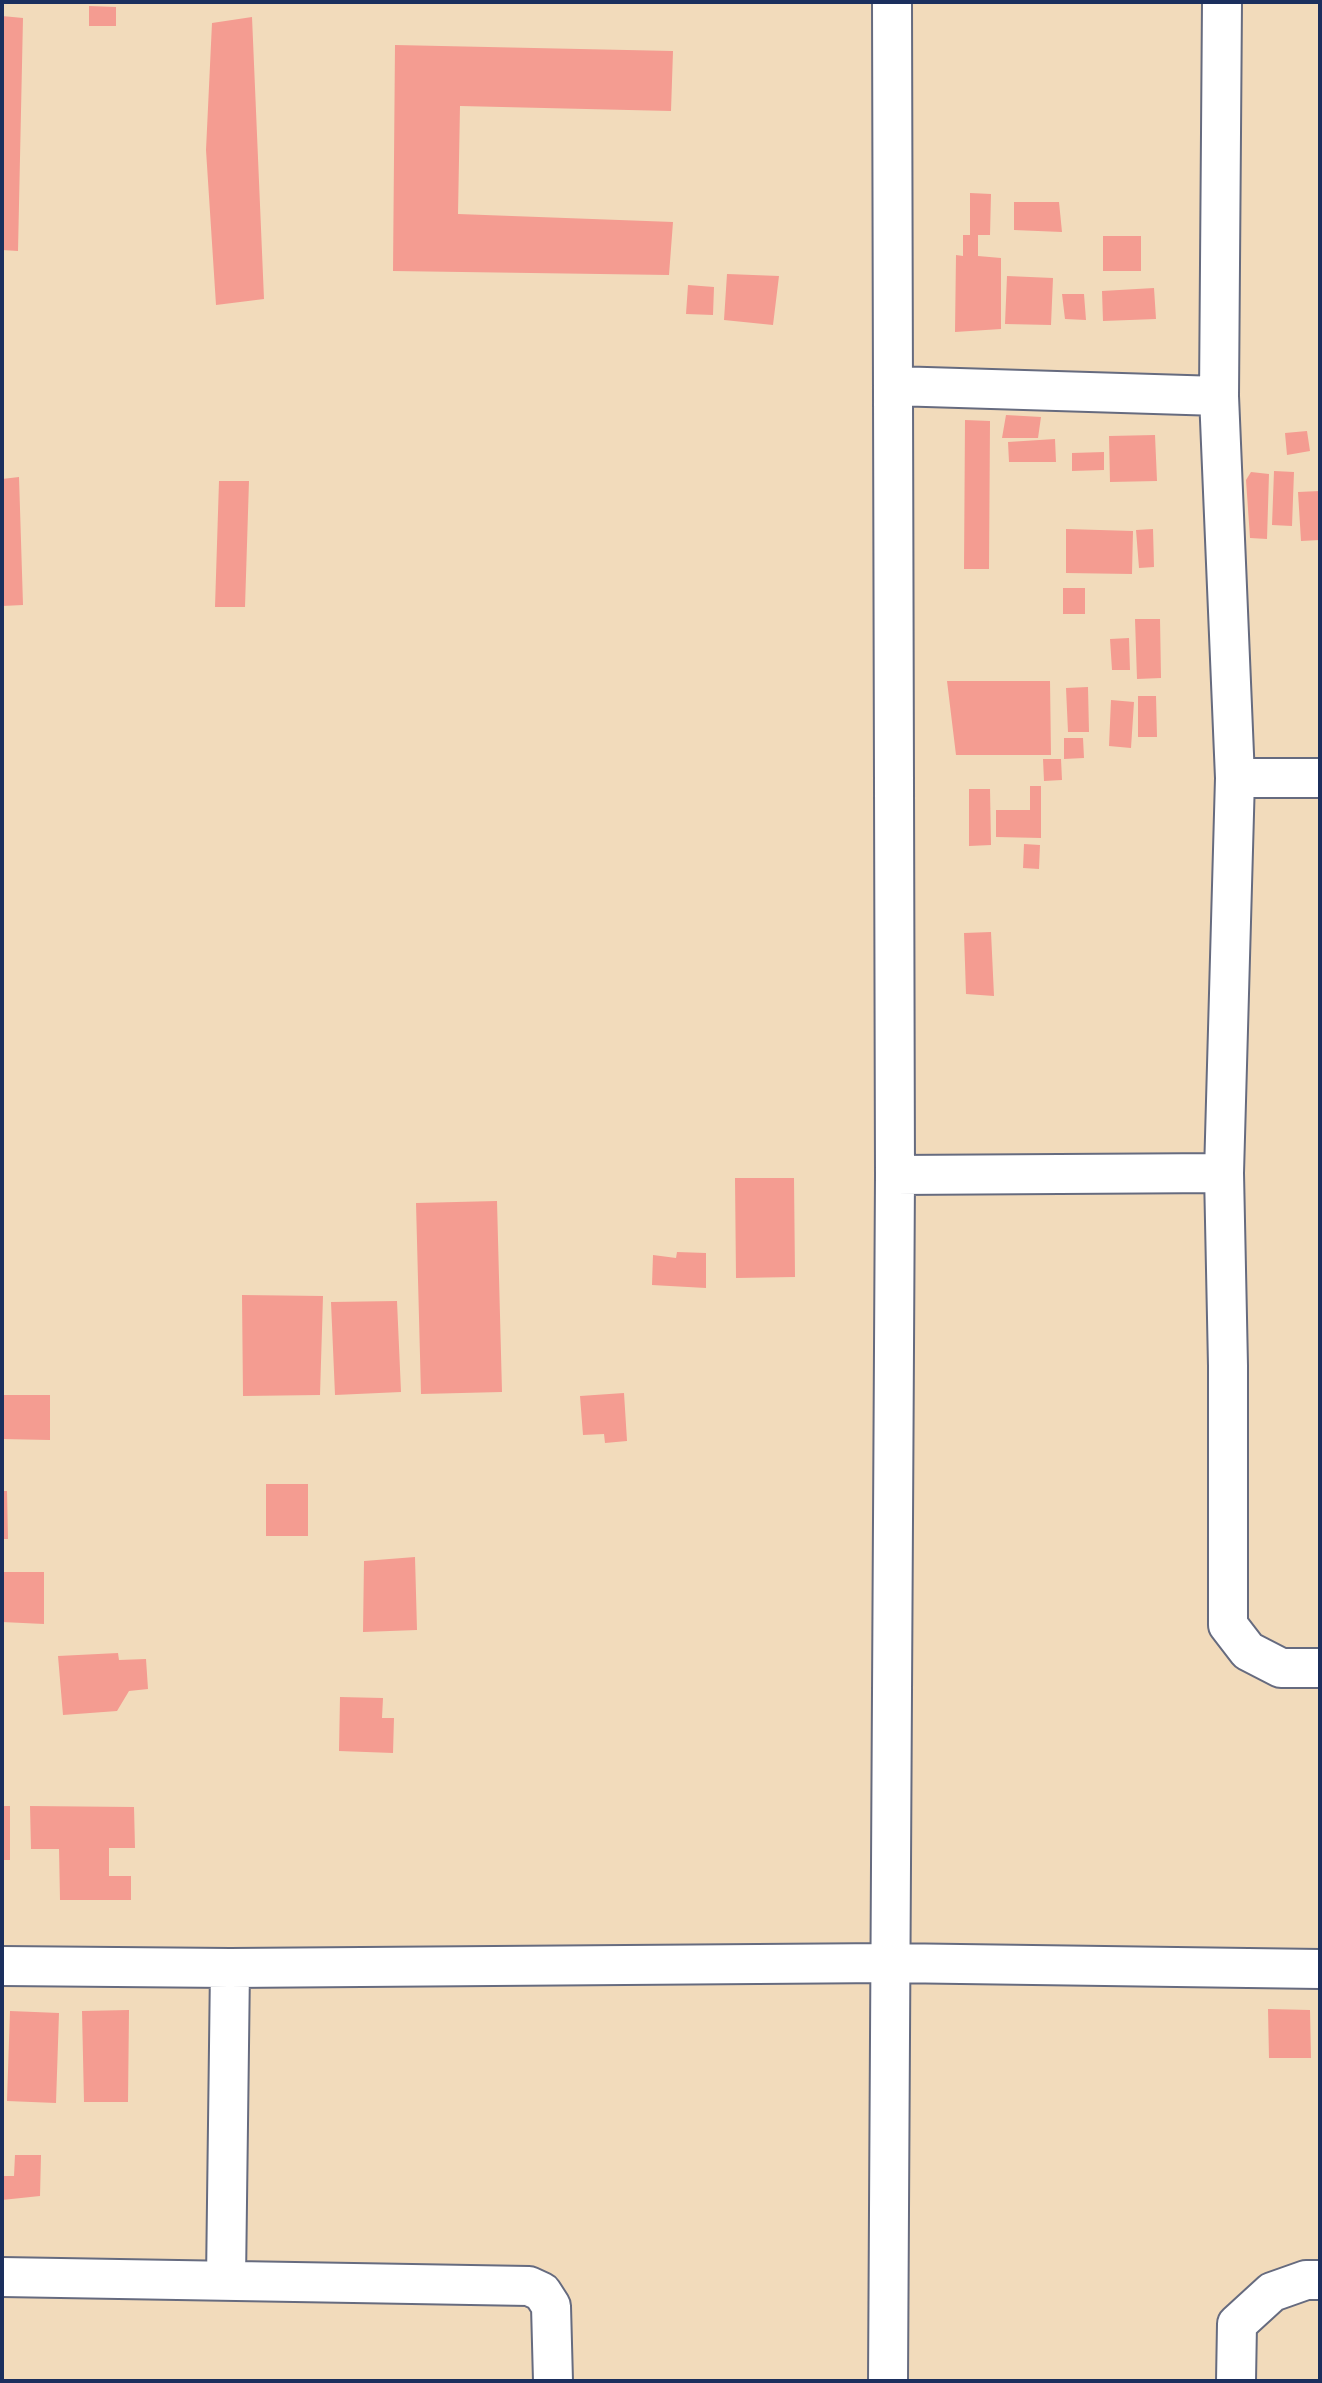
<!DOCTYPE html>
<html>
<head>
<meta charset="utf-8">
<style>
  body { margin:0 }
  #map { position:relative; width:1322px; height:2383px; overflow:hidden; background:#f2dbbb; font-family:"Gentium Book Plus",serif }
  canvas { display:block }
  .frame { position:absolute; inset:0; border:4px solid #1b2f5e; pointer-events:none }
</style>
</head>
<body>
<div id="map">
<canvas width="1322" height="2383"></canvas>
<div class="frame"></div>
</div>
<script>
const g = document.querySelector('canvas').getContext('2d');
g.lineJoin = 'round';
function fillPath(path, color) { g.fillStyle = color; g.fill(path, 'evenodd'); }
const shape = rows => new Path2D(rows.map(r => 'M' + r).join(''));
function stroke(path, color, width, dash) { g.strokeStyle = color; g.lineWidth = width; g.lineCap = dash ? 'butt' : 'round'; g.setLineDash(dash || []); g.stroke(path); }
fillPath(shape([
  [89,6,116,7,116,26,89,26],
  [2,16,23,18,18,251,2,250],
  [252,17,264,299,216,305,206,150,212,23],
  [395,45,673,51,671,111,460,106,458,214,673,222,669,275,393,271],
  [970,193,991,194,990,235,978,235,978,256,1001,258,1001,329,955,332,956,255,963,256,963,235,970,235],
  [1014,202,1059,202,1062,232,1014,230],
  [1103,236,1141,236,1141,271,1103,271],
  [727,274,779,276,773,325,724,320],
  [1007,276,1053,278,1051,325,1005,324],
  [688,285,714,287,713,315,686,314],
  [1154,288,1156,319,1103,321,1102,291],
  [1062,294,1084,294,1086,320,1065,319],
  [1006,415,1041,417,1038,438,1002,438],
  [965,420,990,421,989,569,964,569],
  [1307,431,1310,451,1287,455,1285,433],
  [1155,435,1157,481,1110,482,1109,436],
  [1055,439,1056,462,1009,462,1008,442],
  [1104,452,1104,470,1072,471,1072,453],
  [1274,471,1294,472,1292,526,1272,525],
  [1251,472,1269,474,1267,539,1250,538,1246,480],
  [19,477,23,605,2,606,2,479],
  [219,481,249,481,245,607,215,607],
  [1320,491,1320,540,1301,541,1298,492],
  [1066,529,1133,531,1132,574,1066,573],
  [1153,529,1154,567,1139,568,1136,530],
  [1063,588,1085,588,1085,614,1063,614],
  [1135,619,1160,619,1161,678,1137,679],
  [1129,638,1130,670,1112,670,1110,639],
  [947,681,1050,681,1051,755,956,755],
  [1088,687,1089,732,1068,732,1066,688],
  [1138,696,1156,696,1157,737,1138,737],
  [1111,700,1134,702,1131,748,1109,746],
  [1064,738,1083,738,1084,758,1064,759],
  [1043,759,1061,759,1062,780,1044,781],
  [1030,786,1041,786,1041,838,996,837,996,810,1030,810],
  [969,789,990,789,991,845,969,846],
  [1024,844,1040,845,1039,869,1023,868],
  [991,932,994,996,966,994,964,933],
  [735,1178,794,1178,795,1277,736,1278],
  [497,1201,502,1392,421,1394,416,1203],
  [677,1252,706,1253,706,1288,652,1285,653,1255,676,1258],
  [242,1295,323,1296,320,1395,243,1396],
  [397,1301,401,1392,335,1395,331,1302],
  [624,1393,627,1441,605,1443,604,1434,583,1435,580,1396],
  [2,1395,50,1395,50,1440,2,1439],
  [266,1484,308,1484,308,1536,266,1536],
  [2,1491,7,1491,8,1539,2,1539],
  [415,1557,417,1630,363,1632,364,1561],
  [2,1572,44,1572,44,1624,2,1622],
  [118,1653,119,1660,146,1659,148,1689,129,1691,117,1711,63,1715,58,1656],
  [340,1697,383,1698,382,1718,394,1718,393,1753,339,1751],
  [2,1806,10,1806,10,1860,2,1860],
  [30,1806,134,1807,135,1848,109,1848,109,1876,131,1876,131,1900,60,1900,59,1849,31,1849],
  [1268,2009,1310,2010,1311,2058,1269,2058],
  [129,2010,128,2102,84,2102,82,2011],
  [10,2011,59,2013,56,2103,7,2101],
  [15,2155,41,2155,40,2196,2,2200,2,2176,14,2176]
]), '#f49c91');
const minor = shape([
  [1222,2,1219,396,1235,778,1224,1173,1228,1366,1228,1625,1248,1651,1281,1668,1320,1668],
  [894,386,1219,396],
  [1235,778,1320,778],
  [895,1175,1224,1173],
  [2,1966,230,1968,889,1963,1320,1969],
  [2,2277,529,2286,542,2292,551,2306,553,2381],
  [226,2280,230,1968],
  [888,2381,895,1175,892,2],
  [1236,2381,1237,2324,1272,2292,1306,2280,1320,2280]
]);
stroke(minor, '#666b7f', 42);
stroke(minor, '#fff', 38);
</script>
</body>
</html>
